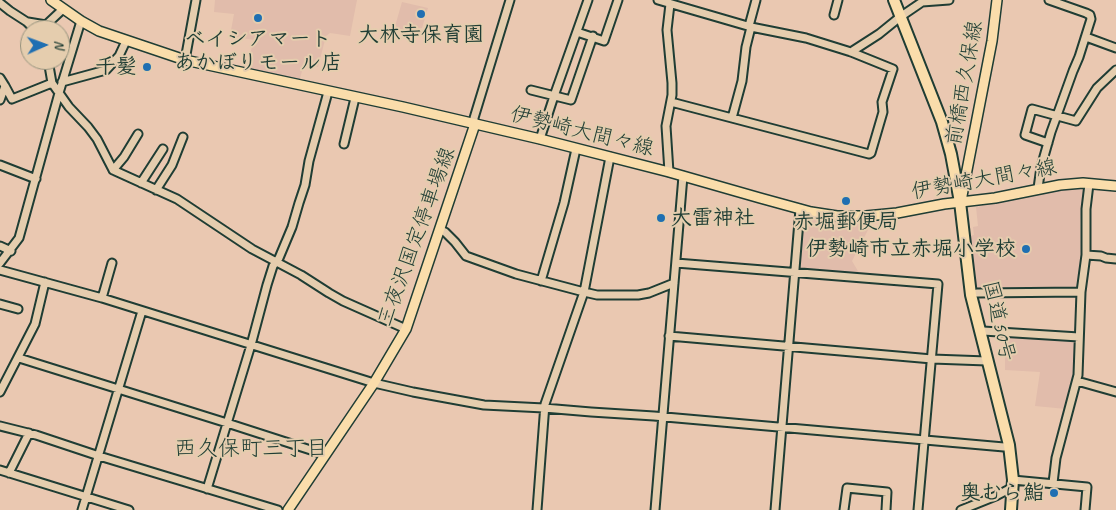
<!DOCTYPE html>
<html>
<head>
<meta charset="utf-8">
<style>
  body { margin:0 }
  #map { position:relative; width:1116px; height:510px; overflow:hidden; background:#eac8b1; font-family:Caveat,sans-serif }
  canvas { display:block }
  .north { position:absolute; left:20px; top:20px; width:50px; height:50px; box-sizing:border-box; background:#e5cdae; border:1px solid #96937d; border-radius:50%; rotate:88deg; font-size:14px; font-weight:700; line-height:20px; text-align:center; color:#1f3d34 }
  .north::after { content:''; display:block; margin:auto; width:18px; height:22px; background:#1f6fb2; clip-path:polygon(50% 0,100% 100%,50% 72%,0 100%) }
</style>
</head>
<body>
<div id="map">
<canvas width="1116" height="510"></canvas>
<div class="north">N</div>
</div>
<script>
const g = document.querySelector('canvas').getContext('2d');
g.lineJoin = 'round';
function fillPath(path, color) { g.fillStyle = color; g.fill(path, 'evenodd'); }
const shape = rows => new Path2D(rows.map(r => 'M' + r).join(''));
function stroke(path, color, width, dash) { g.strokeStyle = color; g.lineWidth = width; g.lineCap = dash ? 'butt' : 'round'; g.setLineDash(dash || []); g.stroke(path); }
function label(font, color, halo, rows, align = 'center') {
  g.font = font + ' Caveat,"Klee One",sans-serif'; g.lineWidth = 4; g.setLineDash([]); g.textBaseline = 'middle'; g.strokeStyle = halo; g.fillStyle = color; for (const [text, x, y, turn = 0] of rows) {
    g.save(); g.translate(x, y); g.rotate((+turn || 0) * Math.PI / 180); g.textAlign = isNaN(turn) ? turn : align; if (halo) g.strokeText(text, 0, 0); g.fillText(text, 0, 0); g.restore();
  }
}
fillPath(shape([
  [215,0,357,0,350,36,330,33,326,36,318,67,304,64,299,82,246,68,254,40,230,36,234,14,214,12],
  [402,2,428,8,422,28,417,29,415,35,394,30],
  [1083,187,1084,189,1080,223,1081,258,1078,276,1077,290,975,292,970,236,974,235,973,227,978,226,976,207,1012,200,1045,191],
  [805,213,856,220,869,228,852,261,861,276,798,271,801,216],
  [1005,334,1075,338,1075,375,1066,409,1035,406,1040,372,1005,370]
]), '#e1bcab');
const minor = shape([
  [658,0,751,27,806,38,851,52,893,69,882,102,883,112,871,153,869,154,671,102],
  [0,3,10,11,27,22,35,30],
  [834,15,838,0],
  [28,22,46,25,63,9],
  [749,26,756,0],
  [577,32,604,41,618,0],
  [1086,37,1116,48],
  [851,52,879,34,900,17,922,2,949,0],
  [48,60,52,83,69,107,88,127,97,139,113,170,177,199,252,249,301,275,329,293,343,301,406,329],
  [185,60,196,0],
  [0,78,5,86,0,100],
  [62,82,106,70,119,56,126,41],
  [5,86,12,99,52,83],
  [531,90,571,100,593,36],
  [732,118,742,81,746,47,751,27],
  [475,124,474,122,474,118,510,0],
  [540,139,554,96,588,0],
  [1048,143,1025,135,1032,109,1076,121,1097,88,1116,70],
  [344,144,355,98],
  [0,165,36,179],
  [113,170,124,157,138,134],
  [669,172,666,126,672,95,672,83,667,30,670,4],
  [141,183,163,149],
  [1038,188,1041,167,1051,132,1073,71,1079,57,1091,19,1090,15,1086,13,1049,0],
  [156,190,172,165,183,137],
  [440,230,445,232,455,242,466,256,516,274,584,292,597,295,638,295,649,293,674,283],
  [0,246,11,251],
  [1086,255,1101,256,1106,258,1116,259],
  [0,263,19,238,59,93,81,21],
  [676,263,938,284,918,510],
  [0,270,102,298,374,383,413,392,484,405,544,408,591,412,654,416,1004,447,1009,445],
  [541,281,564,203,576,149],
  [977,293,1081,292],
  [102,298,112,263],
  [0,304,18,309],
  [983,331,1079,337],
  [669,336,932,359,987,361],
  [17,359,35,324,45,282],
  [1077,381,1116,392],
  [0,392,17,359,19,358,227,423,320,453,324,456],
  [0,426,36,435,99,456,278,510],
  [0,470,129,510],
  [9,473,29,433],
  [1013,480,1087,487,1085,510],
  [1053,483,1056,458,1078,375,1081,292,1086,255,1086,209,1089,184],
  [207,489,251,345,267,285,273,266,279,258,292,227,299,203,305,185,309,161,328,92],
  [82,510,142,311],
  [537,510,545,404,584,292,610,157],
  [655,510,683,176],
  [775,510,800,209],
  [844,510,847,488,887,492,886,510],
  [961,510,996,496,1013,487]
]);
const major = shape([
  [51,0,81,21,99,31,185,60,403,107,540,139,669,172,760,198,811,212,837,216,866,216,897,213,944,204,995,198,1060,185,1083,183,1116,186],
  [961,201,992,41,997,0],
  [288,510,374,383,406,329,475,124]
]);
const highway = shape([
  [894,0,942,122,951,154,960,202,971,295,1009,445,1013,480,1011,510]
]);
stroke(minor, '#1f3d34', 11);
stroke(major, '#1f3d34', 12);
stroke(highway, '#1f3d34', 14);
stroke(minor, '#e5cdae', 7);
stroke(major, '#faddab', 9);
stroke(highway, '#faddab', 10);
for (const [x, y, r, color] of [
  [421,14,5,"#1f6fb2"],
  [258,18,5,"#1f6fb2"],
  [147,67,5,"#1f6fb2"],
  [846,201,5,"#1f6fb2"],
  [661,218,5,"#1f6fb2"],
  [1026,249,5,"#1f6fb2"],
  [1054,493,5,"#1f6fb2"]
]) { const dot = new Path2D(); dot.arc(x, y, r, 0, 2 * Math.PI); g.fillStyle = color; g.fill(dot); stroke(dot, '#e5cdae', 2); }
label('bold 21px', '#1f3d34', '#e5cdae', [
  ["大林寺保育園",421,35],
  ["ベイシアマート",258,39],
  ["あかぼりモール店",258,63],
  ["千髪",137,67,"right"],
  ["大雷神社",671,218,"left"],
  ["赤堀郵便局",846,222],
  ["伊勢崎市立赤堀小学校",1016,249,"right"],
  ["奥むら鮨",1044,493,"right"]
]);
label('21px', '#1f3d34', '#e5cdae', [
  ["前橋西久保線",965,83,-80],
  ["伊勢崎大間々線",582,132,14],
  ["伊勢崎大間々線",984,180,-10],
  ["三夜沢国定停車場線",417,237,-70],
  ["国道50号",998,321,77]
]);
label('22px', '#1f3d34', '#e5cdae', [
  ["西久保町三丁目",251,449]
]);
</script>
</body>
</html>
